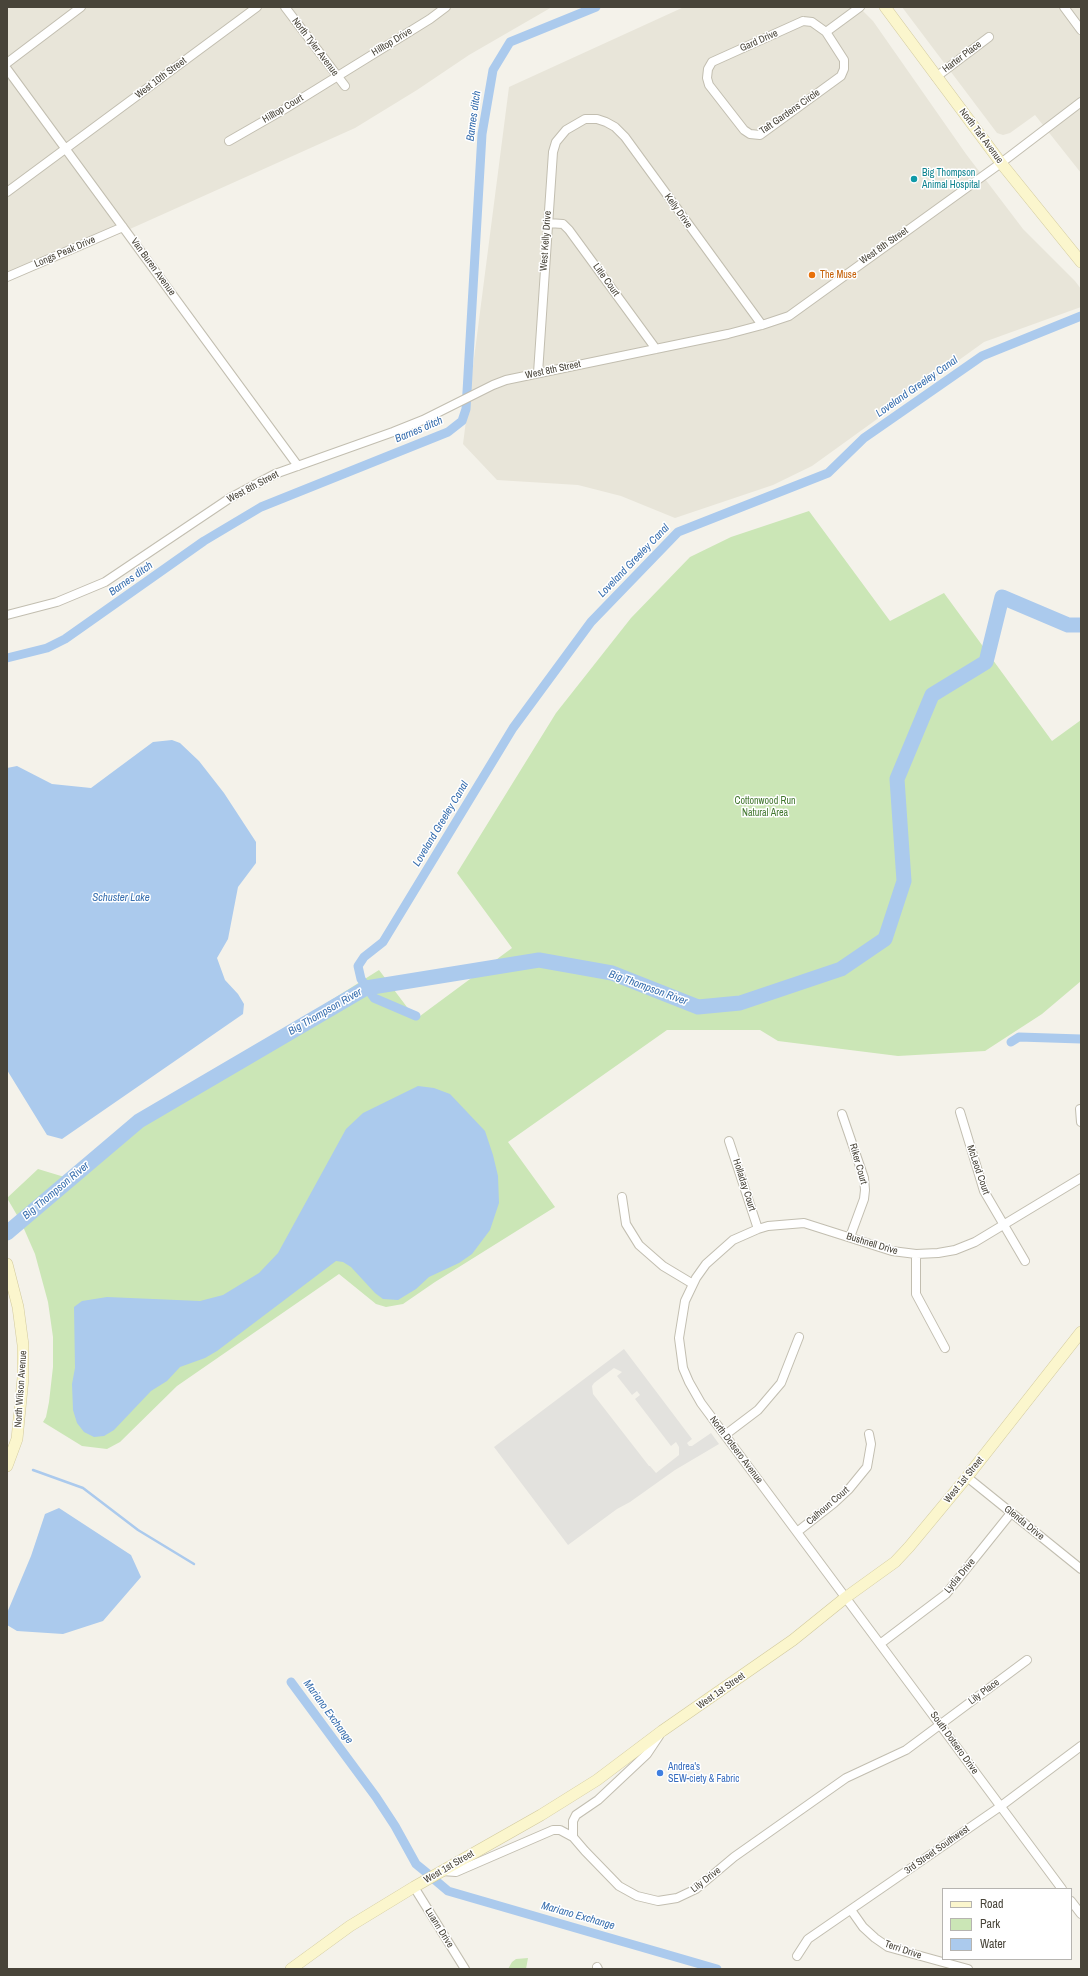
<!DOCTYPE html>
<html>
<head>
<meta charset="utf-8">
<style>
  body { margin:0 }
  #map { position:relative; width:1088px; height:1976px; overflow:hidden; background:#f4f2ea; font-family:"Archivo Narrow",sans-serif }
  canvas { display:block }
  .frame { position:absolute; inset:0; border:8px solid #484439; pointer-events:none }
  .legend { position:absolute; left:942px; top:1888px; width:130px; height:72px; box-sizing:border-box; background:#fff; border:1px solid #b6b4b0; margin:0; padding:5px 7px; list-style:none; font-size:12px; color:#484439 }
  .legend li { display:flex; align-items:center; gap:8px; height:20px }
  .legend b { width:20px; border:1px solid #b6b4b0 }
</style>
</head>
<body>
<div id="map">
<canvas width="1088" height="1976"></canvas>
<div class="frame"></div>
<ul class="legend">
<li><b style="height:5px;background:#fbf6cd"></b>Road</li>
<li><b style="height:11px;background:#cbe6b6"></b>Park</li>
<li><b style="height:11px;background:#abcaed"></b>Water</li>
</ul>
</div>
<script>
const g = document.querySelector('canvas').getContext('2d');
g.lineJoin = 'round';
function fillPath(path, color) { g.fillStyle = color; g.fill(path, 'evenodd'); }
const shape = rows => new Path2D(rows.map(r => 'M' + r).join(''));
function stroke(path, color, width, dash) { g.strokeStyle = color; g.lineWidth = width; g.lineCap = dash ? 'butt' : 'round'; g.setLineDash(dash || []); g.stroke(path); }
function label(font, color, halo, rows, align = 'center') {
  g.font = font + ' "Archivo Narrow",sans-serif'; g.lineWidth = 3; g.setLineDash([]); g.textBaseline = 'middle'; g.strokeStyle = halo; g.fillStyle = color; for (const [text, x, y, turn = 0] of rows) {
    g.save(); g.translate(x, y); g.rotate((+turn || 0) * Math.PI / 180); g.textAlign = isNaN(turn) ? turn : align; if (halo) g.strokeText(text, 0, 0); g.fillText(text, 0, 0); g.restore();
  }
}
fillPath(shape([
  [7,7,552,7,469,55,417,90,355,128,81,251,7,282],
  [684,7,859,7,873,21,966,154,1023,229,1075,281,1081,289,1081,307,984,342,812,466,773,485,675,518,621,496,578,485,497,480,463,444,509,87],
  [902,7,1081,7,1081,173,1035,115,1010,133,1003,135,997,133]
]), '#e8e5d9');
fillPath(shape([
  [809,511,890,621,944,593,1052,741,1081,720,1081,981,1042,1014,985,1051,898,1056,778,1041,760,1030,667,1030,508,1142,555,1207,435,1282,403,1304,386,1307,376,1304,339,1274,177,1386,120,1442,107,1449,82,1446,43,1422,46,1417,49,1402,53,1367,53,1337,48,1302,35,1254,21,1222,7,1198,38,1169,71,1179,134,1122,214,1074,379,970,416,1019,512,948,457,873,556,713,631,618,690,557,731,537],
  [528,1958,526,1969,508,1969,512,1962,516,1959]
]), '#cbe6b6');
fillPath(shape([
  [624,1349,692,1439,687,1443,689,1446,692,1446,711,1433,719,1444,675,1470,630,1502,617,1509,568,1545,494,1447],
  [614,1368,622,1372,617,1376,632,1395,637,1391,640,1395,635,1399,671,1446,676,1442,679,1447,679,1455,656,1473,650,1466,649,1466,593,1394,592,1386,594,1383]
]), '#e3e2de');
fillPath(shape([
  [172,740,180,743,199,761,224,793,256,842,256,863,238,887,228,939,217,958,225,980,238,994,244,1004,243,1014,62,1139,47,1135,7,1070,7,768,17,766,52,784,91,788,153,742],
  [418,1086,434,1088,450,1094,485,1131,493,1155,498,1176,499,1203,490,1230,472,1254,459,1263,429,1277,416,1289,398,1300,383,1299,375,1293,351,1267,343,1262,336,1261,217,1351,205,1358,180,1367,167,1381,151,1391,114,1430,104,1436,94,1437,84,1432,77,1423,73,1410,72,1384,75,1368,74,1307,82,1301,107,1297,200,1301,223,1295,259,1273,278,1253,346,1129,363,1113],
  [59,1508,131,1555,141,1577,103,1621,63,1634,17,1631,7,1625,7,1613,31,1556,45,1514]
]), '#abcaed');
stroke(shape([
  [33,1470,83,1488,138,1530,194,1564]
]), '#abcaed', 2.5);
stroke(shape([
  [7,658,47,648,65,639,204,541,261,507,448,432,462,421,466,409,482,134,493,70,510,42,596,7],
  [416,1016,374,998,361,979,358,966,364,957,383,942,513,728,591,622,678,532,828,473,864,438,982,356,1081,316],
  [1011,1042,1019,1037,1081,1039],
  [291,1682,376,1797,395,1826,416,1864,427,1873],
  [435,1880,448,1891,717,1969]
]), '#abcaed', 9);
stroke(shape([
  [7,1233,139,1121,366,988,539,960,612,973,698,1007,740,1003,841,969,885,939,904,881,897,779,932,695,986,662,1002,597,1068,625,1081,625]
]), '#abcaed', 15);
const street = shape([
  [285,7,345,86],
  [1064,7,1081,30],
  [803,21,812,22,826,32,844,60,844,69,841,76,760,135,750,134,744,130,709,85,707,78,708,69,712,62,803,21],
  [826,32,860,7],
  [7,63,81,7],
  [7,69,298,466],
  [936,77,989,37],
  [229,141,283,110,430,19,446,7],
  [7,192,257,7],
  [548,223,563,224,569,230,656,349],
  [7,277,123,227],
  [538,373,553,152,556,142,566,130,585,119,597,119,606,122,615,127,625,137,762,325],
  [7,615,57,602,105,582,230,498,275,474,393,432,423,420,493,385,506,380,728,334,762,325,789,316,1001,163,1081,102],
  [1080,1109,1081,1122],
  [960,1112,984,1191,1025,1261],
  [842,1114,864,1178,865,1190,864,1199,850,1237],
  [729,1141,758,1229],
  [622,1197,626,1224,639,1245,663,1266,693,1284],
  [916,1254,916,1294,945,1348],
  [725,1435,758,1410,781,1383,799,1337],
  [967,1477,1081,1569],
  [797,1532,834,1503,849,1489,867,1467,871,1444,869,1434],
  [880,1644,946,1594,1011,1513],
  [659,1736,647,1754,598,1800,576,1815,573,1821,573,1837,585,1851,619,1886,637,1896,658,1901,677,1898,696,1889,734,1857,846,1778,906,1750,1027,1660],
  [442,1871,456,1872,553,1830,560,1830,573,1837],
  [414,1887,465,1969],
  [1062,1889,701,1403,689,1382,683,1368,679,1338,685,1301,696,1278,706,1264,733,1240,758,1229,768,1226,804,1223,892,1251,916,1254,938,1253,955,1250,975,1242,1081,1178],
  [1071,1901,1081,1914],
  [851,1910,863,1927,875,1938,888,1947,968,1969],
  [797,1956,808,1939,1001,1806,1081,1746],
  [597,1967,598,1969]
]);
const secondary = shape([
  [885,7,1001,163,1081,262],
  [7,1264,18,1307,23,1345,23,1378,17,1439,7,1466],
  [291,1969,350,1926,414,1887,541,1815,597,1780,662,1731,793,1640,845,1598,895,1562,909,1547,967,1477,1081,1332]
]);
stroke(street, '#c2beb0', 10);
stroke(secondary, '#d1c99d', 12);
stroke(street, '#fff', 8);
stroke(secondary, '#fbf6cd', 11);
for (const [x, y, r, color] of [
  [914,179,4,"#0f9aa8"],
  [812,275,4,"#e8710a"],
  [660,1773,4,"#3f7fe0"]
]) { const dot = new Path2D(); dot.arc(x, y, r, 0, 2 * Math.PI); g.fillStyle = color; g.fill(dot); stroke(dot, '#fff', 1.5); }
label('10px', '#484439', '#fff', [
  ["Gard Drive",759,41,-24],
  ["Hilltop Drive",392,42,-31],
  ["North Tyler Avenue",315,47,53],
  ["Harter Place",962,57,-37],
  ["West 10th Street",161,78,-37],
  ["Hilltop Court",283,109,-31],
  ["Taft Gardens Circle",790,112,-35],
  ["North Taft Avenue",981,136,53],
  ["Kelly Drive",678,211,54],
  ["West Kelly Drive",546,241,-86],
  ["West 8th Street",884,246,-35],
  ["Longs Peak Drive",65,252,-23],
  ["Van Buren Avenue",153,267,54],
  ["Litle Court",606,280,54],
  ["West 8th Street",553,370,-12],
  ["West 8th Street",253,487,-28],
  ["Riker Court",858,1164,74],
  ["McLeod Court",978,1170,71],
  ["Holladay Court",744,1185,72],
  ["Bushnell Drive",872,1244,17],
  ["North Wilson Avenue",21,1389,-86],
  ["North Dotsero Avenue",736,1450,53],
  ["West 1st Street",964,1480,-51],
  ["Calhoun Court",828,1506,-41],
  ["Glenda Drive",1024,1523,39],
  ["Lydia Drive",960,1576,-50],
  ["West 1st Street",721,1691,-35],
  ["Lily Place",984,1692,-37],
  ["South Dotsero Drive",954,1743,54],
  ["3rd Street Southwest",937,1850,-35],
  ["West 1st Street",449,1867,-30],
  ["Lily Drive",706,1880,-38],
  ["Luann Drive",439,1928,58],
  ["Terri Drive",903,1950,19]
]);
label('10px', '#0d838f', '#fff', [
  ["Big Thompson",922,173],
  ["Animal Hospital",922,185]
], 'left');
label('10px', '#c56008', '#fff', [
  ["The Muse",820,275]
], 'left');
label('10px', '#42772f', '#fff', [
  ["Cottonwood Run",765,801],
  ["Natural Area",765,813]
]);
label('10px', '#366cbe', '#fff', [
  ["Andrea's",668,1767],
  ["SEW-ciety & Fabric",668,1779]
], 'left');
label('italic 11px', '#376eae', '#fff', [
  ["Barnes ditch",474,116,-82],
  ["Loveland Greeley Canal",917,387,-35],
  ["Barnes ditch",419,430,-23],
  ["Loveland Greeley Canal",634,561,-46],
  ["Barnes ditch",131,579,-35],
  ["Loveland Greeley Canal",441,824,-59],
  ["Schuster Lake",121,898],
  ["Big Thompson River",648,988,20],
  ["Big Thompson River",325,1012,-30],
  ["Big Thompson River",56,1191,-40],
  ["Mariano Exchange",328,1712,54],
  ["Mariano Exchange",578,1916,16]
]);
</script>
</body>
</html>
